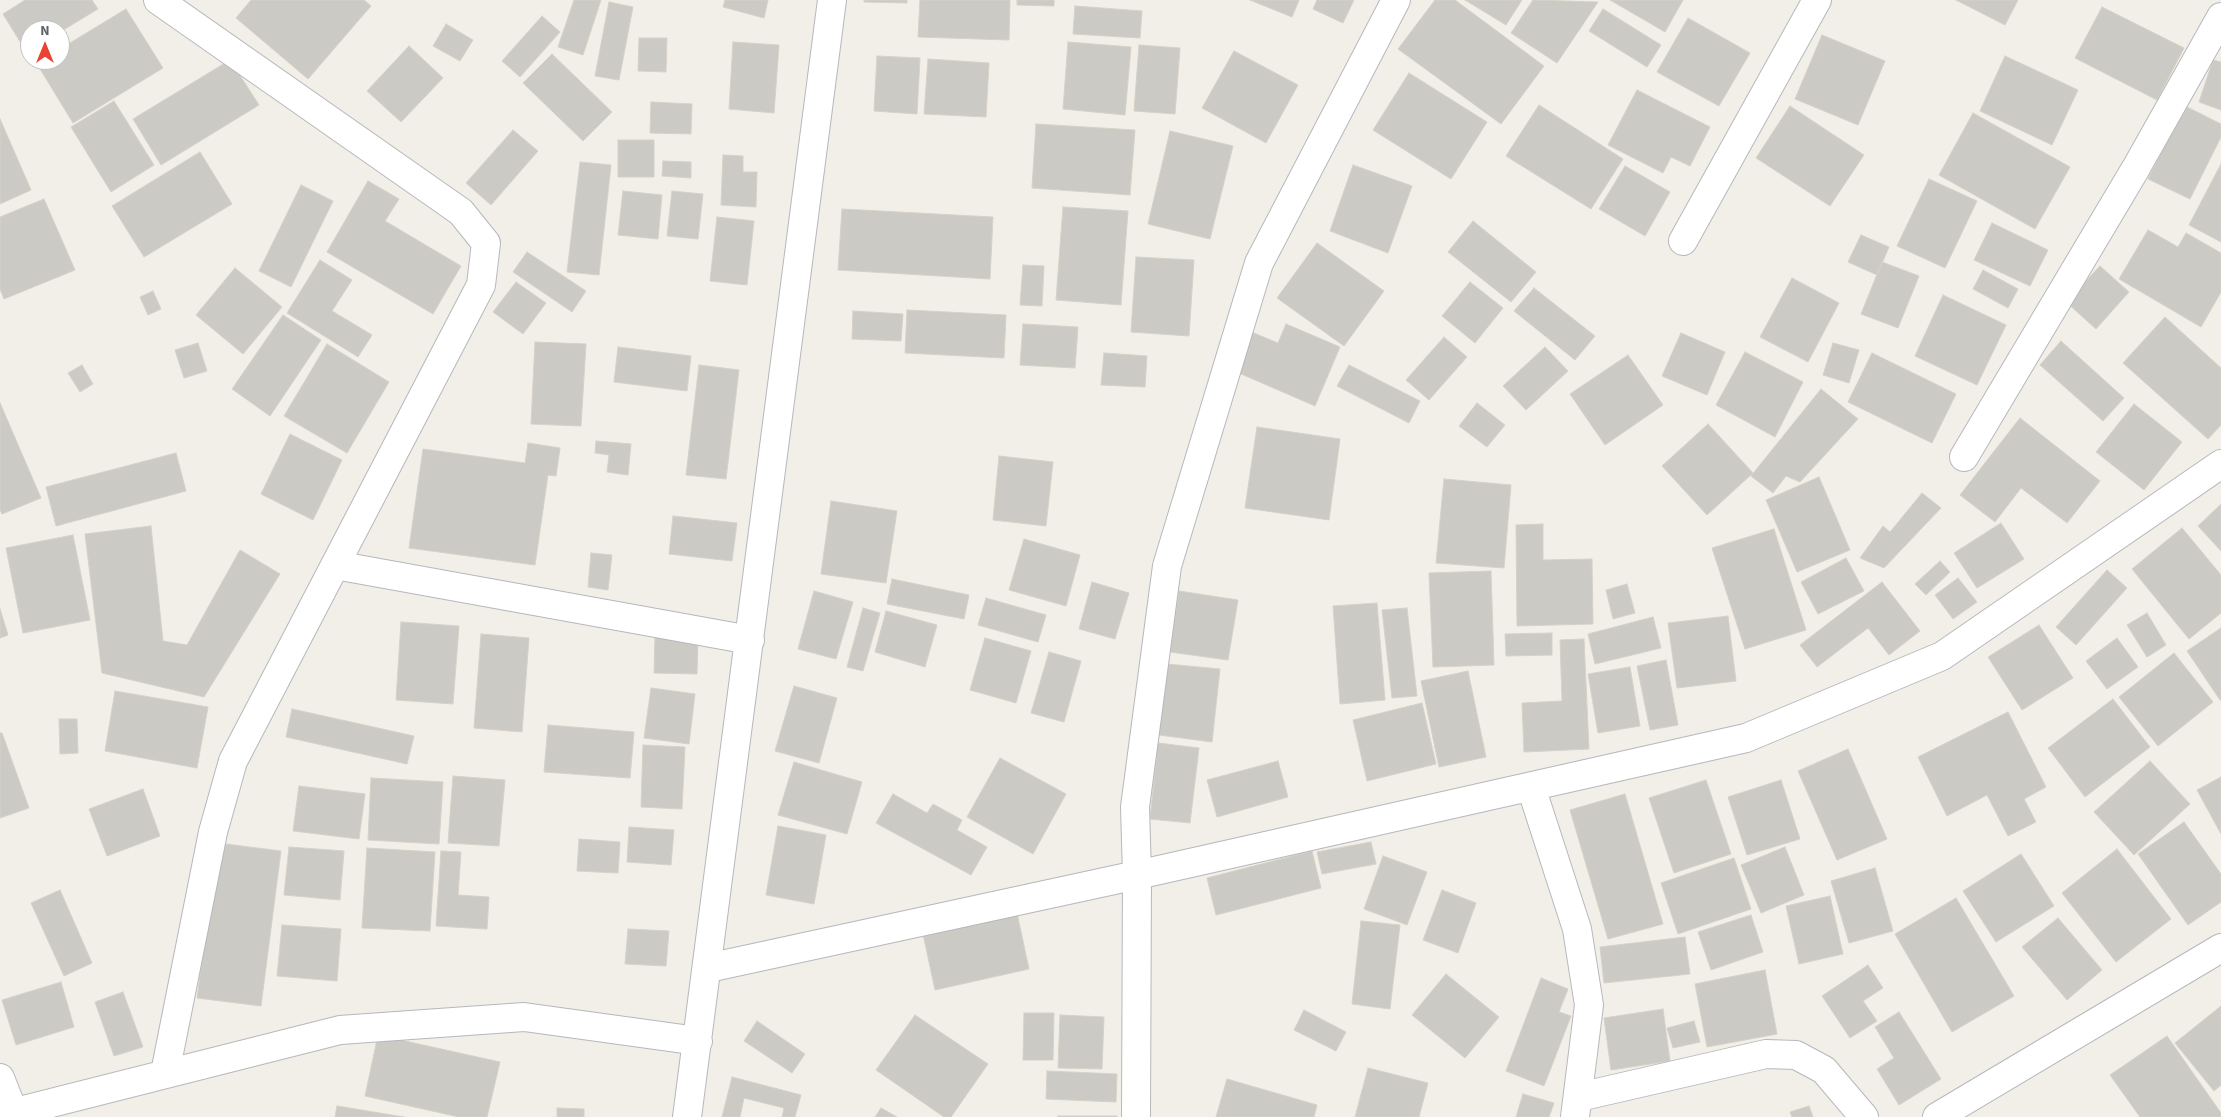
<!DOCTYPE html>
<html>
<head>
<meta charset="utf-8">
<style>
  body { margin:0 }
  #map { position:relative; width:2221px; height:1117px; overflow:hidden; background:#f1efe8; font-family:"Source Sans 3",sans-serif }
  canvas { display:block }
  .north { position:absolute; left:20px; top:20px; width:50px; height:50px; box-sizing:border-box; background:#fff; border:1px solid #bfc1c3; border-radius:50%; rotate:0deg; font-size:14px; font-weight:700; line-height:20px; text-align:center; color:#5f6368 }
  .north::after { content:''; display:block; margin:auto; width:18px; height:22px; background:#ea4335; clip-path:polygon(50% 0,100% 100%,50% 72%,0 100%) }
</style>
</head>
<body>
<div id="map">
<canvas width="2221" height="1117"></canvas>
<div class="north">N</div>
</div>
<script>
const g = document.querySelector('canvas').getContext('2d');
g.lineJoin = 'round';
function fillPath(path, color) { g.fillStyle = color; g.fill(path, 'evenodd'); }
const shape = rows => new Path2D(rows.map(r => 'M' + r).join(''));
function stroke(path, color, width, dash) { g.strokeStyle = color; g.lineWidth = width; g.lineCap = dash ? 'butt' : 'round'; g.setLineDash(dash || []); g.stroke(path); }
const building = shape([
  [25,0,92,0,98,9,60,32,60,30,30,30,30,51,27,53,3,14,25,0],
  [251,0,364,0,371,6,308,79,236,18,251,0],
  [574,0,601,0,583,55,558,47,574,0],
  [725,0,768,0,764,18,723,7,725,0],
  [864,0,907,0,907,3,864,2,864,0],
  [920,0,1010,0,1009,40,918,37,920,0],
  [1017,0,1054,0,1054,6,1017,5,1017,0],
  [1250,0,1299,0,1292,17,1250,0],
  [1317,0,1354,0,1343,23,1313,9,1317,0],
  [1435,0,1455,0,1544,66,1501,124,1398,49,1435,0],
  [1465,0,1522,0,1506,25,1465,0],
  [1533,0,1598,2,1557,63,1511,33,1533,0],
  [1610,0,1683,0,1665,32,1610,0],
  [1956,0,2018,0,2005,25,1956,0],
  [609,2,633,7,619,80,595,76,609,2],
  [1075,6,1142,11,1140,38,1073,34,1075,6],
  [2102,7,2184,48,2157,100,2075,58,2102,7],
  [126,9,163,68,73,123,37,64,43,60,60,60,60,49,126,9],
  [1603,9,1661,45,1647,67,1589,31,1603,9],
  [542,16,560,32,520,77,502,61,542,16],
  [1688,18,1750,53,1719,106,1657,72,1688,18],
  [446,24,473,40,460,61,433,46,446,24],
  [1822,35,1885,61,1858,125,1795,99,1822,35],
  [639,38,667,38,666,72,638,71,639,38],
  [733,42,779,45,774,113,729,109,733,42],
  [1068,42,1131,47,1125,115,1063,109,1068,42],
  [1139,45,1180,48,1175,114,1134,111,1139,45],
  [409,46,443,78,401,122,367,91,409,46],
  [1234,51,1298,85,1266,143,1202,108,1234,51],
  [552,54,612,112,583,141,523,83,552,54],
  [877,56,920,58,917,114,874,111,877,56],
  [2005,56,2078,90,2052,145,1980,111,2005,56],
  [928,59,989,63,986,117,924,114,928,59],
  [230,60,259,105,161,165,133,119,230,60],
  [2213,60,2221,62,2221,110,2199,102,2213,60],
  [1409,73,1487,122,1451,179,1373,130,1409,73],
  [1637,90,1710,127,1690,166,1671,157,1663,173,1608,145,1637,90],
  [114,101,154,165,111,192,71,127,114,101],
  [651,102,692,104,691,134,650,133,651,102],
  [1539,105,1623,159,1591,209,1506,156,1539,105],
  [1790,106,1864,155,1830,206,1756,158,1790,106],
  [2185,106,2221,124,2221,137,2190,199,2148,179,2185,106],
  [1973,113,2070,167,2035,229,1939,175,1973,113],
  [0,119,31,190,0,204,0,119],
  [1036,124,1135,130,1130,195,1032,188,1036,124],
  [513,130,538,151,491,205,466,183,513,130],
  [1170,131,1233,146,1210,239,1148,224,1170,131],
  [618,140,654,140,654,177,618,177,618,140],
  [200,152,232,204,144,257,112,206,200,152],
  [723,155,743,156,743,172,757,172,756,207,721,205,723,155],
  [663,161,691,162,691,178,662,176,663,161],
  [580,162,611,165,599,275,567,272,580,162],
  [2221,164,2221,242,2189,225,2221,164],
  [1353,165,1412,186,1388,253,1330,231,1353,165],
  [1625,166,1670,192,1645,236,1599,209,1625,166],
  [1929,179,1977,201,1945,268,1897,246,1929,179],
  [368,181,399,199,385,221,461,266,433,314,327,252,368,181],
  [301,185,333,201,291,287,259,271,301,185],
  [623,191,662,195,658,239,618,235,623,191],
  [672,191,703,194,698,239,667,236,672,191],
  [44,199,75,270,4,299,0,289,0,217,44,199],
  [1063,207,1128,211,1121,305,1056,300,1063,207],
  [842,209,993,217,990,279,838,270,842,209],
  [717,217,754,221,747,285,710,281,717,217],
  [1473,221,1536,272,1511,302,1448,252,1473,221],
  [1992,223,2048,250,2030,286,1974,260,1992,223],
  [2148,230,2178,247,2186,233,2221,253,2221,292,2201,327,2119,279,2148,230],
  [1861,235,1889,247,1877,275,1848,262,1861,235],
  [1317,243,1384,291,1344,346,1277,298,1317,243],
  [527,252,586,291,572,312,513,272,527,252],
  [1136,257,1194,260,1189,336,1131,332,1136,257],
  [320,260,352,280,332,311,372,335,358,357,287,313,320,260],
  [1882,262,1919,276,1898,328,1861,314,1882,262],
  [1023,265,1044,266,1042,306,1020,305,1023,265],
  [2100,266,2129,292,2096,329,2066,302,2100,266],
  [235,268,282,307,243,354,196,315,235,268],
  [1983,270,2018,289,2008,308,1973,289,1983,270],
  [1792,278,1839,303,1808,362,1760,337,1792,278],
  [516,282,546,303,523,334,493,312,516,282],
  [1470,282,1503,308,1475,343,1442,316,1470,282],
  [1534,288,1595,336,1575,360,1514,311,1534,288],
  [153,291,161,309,148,315,140,297,153,291],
  [1943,295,2006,325,1977,385,1915,356,1943,295],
  [907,310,1006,315,1004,358,905,353,907,310],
  [853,311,903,314,901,341,852,339,853,311],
  [283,315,321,340,270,416,232,389,283,315],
  [2165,317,2221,368,2221,425,2208,439,2123,363,2165,317],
  [1023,324,1078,327,1075,368,1020,365,1023,324],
  [1286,324,1340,347,1315,406,1232,370,1249,331,1278,343,1286,324],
  [1681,333,1725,352,1707,395,1662,376,1681,333],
  [1444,337,1467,357,1429,400,1406,380,1444,337],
  [2061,341,2124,398,2103,421,2040,365,2061,341],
  [535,342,586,344,581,426,531,424,535,342],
  [198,343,207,371,184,378,175,350,198,343],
  [1833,343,1859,350,1849,383,1823,375,1833,343],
  [327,344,389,382,347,453,284,416,327,344],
  [618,347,691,356,687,391,614,382,618,347],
  [1545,347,1568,371,1526,410,1503,386,1545,347],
  [1745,352,1803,382,1775,437,1716,405,1745,352],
  [1104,353,1147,356,1145,387,1101,385,1104,353],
  [1872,353,1956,394,1932,443,1848,402,1872,353],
  [1628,355,1663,405,1605,445,1570,394,1628,355],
  [82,365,93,384,80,392,68,373,82,365],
  [699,365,739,370,726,479,686,475,699,365],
  [1349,365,1420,401,1409,423,1337,386,1349,365],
  [1821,389,1858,419,1800,482,1786,476,1773,493,1751,476,1821,389],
  [0,403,41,498,2,514,0,510,0,403],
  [1477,403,1505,425,1487,447,1459,426,1477,403],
  [2134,404,2182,442,2144,490,2096,452,2134,404],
  [2020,418,2100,481,2067,523,2021,488,1995,522,1960,495,2020,418],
  [1708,424,1753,473,1707,515,1662,466,1708,424],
  [1257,427,1340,439,1329,520,1245,508,1257,427],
  [290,434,342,460,313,520,261,494,290,434],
  [596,441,631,444,628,475,607,472,609,455,595,453,596,441],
  [528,443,560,448,556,476,548,475,535,565,409,548,423,449,525,463,528,443],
  [176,453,186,491,56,526,46,487,176,453],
  [999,456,1053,462,1046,526,993,520,999,456],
  [1819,477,1850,550,1797,572,1766,500,1819,477],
  [1444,479,1511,485,1504,568,1436,563,1444,479],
  [1922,493,1941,508,1884,568,1860,558,1883,526,1890,532,1922,493],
  [831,501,897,511,886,583,821,574,831,501],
  [2221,504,2221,551,2198,526,2221,504],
  [673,516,737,523,732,561,669,554,673,516],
  [2001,523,2024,559,1977,588,1954,553,2001,523],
  [1543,524,1543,560,1592,559,1593,624,1517,626,1516,525,1543,524],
  [151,526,163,641,187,645,240,550,280,574,204,697,102,673,85,534,151,526],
  [2182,528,2221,575,2221,613,2189,639,2132,569,2182,528],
  [1774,529,1806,630,1745,649,1712,548,1774,529],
  [73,535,90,620,23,633,6,548,73,535],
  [1024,539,1080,555,1066,606,1009,590,1024,539],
  [591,553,612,555,608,590,588,587,591,553],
  [1846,558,1864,591,1818,614,1801,582,1846,558],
  [1940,561,1950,572,1926,595,1915,584,1940,561],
  [2107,570,2127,588,2076,645,2056,627,2107,570],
  [1491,571,1494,665,1433,667,1429,573,1491,571],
  [1958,578,1977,602,1953,619,1935,595,1958,578],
  [892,579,969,595,964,619,887,604,892,579],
  [1092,582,1129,593,1115,639,1079,629,1092,582],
  [1882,582,1920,631,1889,655,1868,628,1817,667,1800,645,1882,582],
  [1627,584,1635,613,1613,619,1606,590,1627,584],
  [814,591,853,602,836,659,798,649,814,591],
  [1179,591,1238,600,1228,660,1170,652,1179,591],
  [986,598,1046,615,1038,642,978,625,986,598],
  [1377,603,1385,700,1340,704,1333,606,1377,603],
  [863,608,880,613,863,671,847,667,863,608],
  [1407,608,1417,696,1392,698,1382,610,1407,608],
  [0,609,8,635,0,638,0,609],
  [886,611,937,625,925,667,875,652,886,611],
  [2147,613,2166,645,2147,657,2127,625,2147,613],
  [1728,616,1736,681,1677,688,1668,623,1728,616],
  [1653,617,1661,648,1595,664,1588,634,1653,617],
  [401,622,459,626,453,704,396,700,401,622],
  [2039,625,2073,678,2022,710,1988,657,2039,625],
  [2221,628,2221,700,2220,700,2187,651,2221,628],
  [1552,633,1552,655,1506,656,1505,634,1552,633],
  [481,634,529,638,522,732,474,728,481,634],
  [655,636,698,637,697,674,654,673,655,636],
  [985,638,1031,651,1016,703,970,690,985,638],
  [2117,638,2138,667,2107,689,2086,661,2117,638],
  [1584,639,1589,749,1524,752,1522,703,1562,701,1560,640,1584,639],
  [1049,652,1081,661,1064,722,1031,713,1049,652],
  [2174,653,2213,702,2158,746,2119,697,2174,653],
  [1666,660,1678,725,1650,730,1637,666,1666,660],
  [1167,664,1220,669,1212,742,1159,735,1167,664],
  [1630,667,1640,726,1598,733,1588,674,1630,667],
  [1468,671,1486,757,1439,767,1421,681,1468,671],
  [794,686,837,698,819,763,775,751,794,686],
  [651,688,695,694,689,744,644,738,651,688],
  [115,691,208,707,197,768,105,751,115,691],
  [2113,699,2150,747,2085,797,2048,748,2113,699],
  [1422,703,1436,764,1367,781,1353,720,1422,703],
  [292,709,414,736,407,764,286,737,292,709],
  [2008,712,2046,787,2024,799,2036,822,2008,836,1987,795,1947,816,1918,757,2008,712],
  [59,719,77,719,78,753,60,754,59,719],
  [548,725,634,732,630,778,544,772,548,725],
  [0,733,2,733,29,808,0,818,0,733],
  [1158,743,1199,748,1190,823,1150,819,1158,743],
  [643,745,685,747,682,809,641,807,643,745],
  [1848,749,1887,839,1837,860,1798,771,1848,749],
  [1000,758,1066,794,1033,854,967,817,1000,758],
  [1278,761,1288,797,1217,817,1207,780,1278,761],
  [2150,761,2190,804,2134,855,2094,812,2150,761],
  [794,762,862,782,847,834,778,815,794,762],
  [453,776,505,780,499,846,448,843,453,776],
  [2221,777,2221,834,2197,790,2221,777],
  [371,778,443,782,439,844,368,840,371,778],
  [1706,780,1731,854,1674,873,1649,798,1706,780],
  [1781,780,1800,839,1747,855,1728,797,1781,780],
  [299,786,365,794,359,839,293,831,299,786],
  [143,789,160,836,107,856,89,809,143,789],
  [893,794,927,813,933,804,962,820,957,830,987,847,971,875,876,823,893,794],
  [1625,794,1663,924,1608,939,1570,810,1625,794],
  [2184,822,2221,874,2221,902,2188,925,2138,854,2184,822],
  [778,826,826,835,814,904,766,895,778,826],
  [629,827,674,830,671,865,627,862,629,827],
  [579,839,620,842,618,873,577,871,579,839],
  [1371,842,1376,864,1322,874,1317,852,1371,842],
  [218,843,281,851,261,1006,197,998,218,843],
  [289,847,344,851,340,900,284,895,289,847],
  [1785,847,1804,895,1761,913,1741,865,1785,847],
  [367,848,435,852,430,931,362,928,367,848],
  [2117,849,2171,919,2116,962,2062,893,2117,849],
  [441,851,461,852,458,895,489,897,487,929,436,926,441,851],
  [1312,851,1321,888,1216,915,1207,878,1312,851],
  [2021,854,2054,906,1996,942,1963,891,2021,854],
  [1383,856,1427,872,1407,925,1364,909,1383,856],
  [1734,858,1751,909,1678,934,1661,883,1734,858],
  [1875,868,1893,931,1849,943,1831,881,1875,868],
  [60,890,92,963,64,976,31,903,60,890],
  [1442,890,1476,903,1458,953,1423,940,1442,890],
  [1830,896,1843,954,1799,964,1786,906,1830,896],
  [1956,898,2014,996,1952,1032,1895,934,1956,898],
  [1017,913,1029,969,935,990,923,934,1017,913],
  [1751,915,1763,952,1711,970,1698,932,1751,915],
  [2058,918,2102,970,2067,1000,2022,947,2058,918],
  [1361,921,1400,925,1390,1009,1352,1004,1361,921],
  [282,925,341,929,337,981,277,976,282,925],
  [628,929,669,931,666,966,625,964,628,929],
  [1685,937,1690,974,1604,983,1600,947,1685,937],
  [1868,965,1883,988,1863,1001,1877,1021,1850,1038,1822,996,1868,965],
  [1765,970,1777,1034,1707,1047,1695,984,1765,970],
  [1446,974,1499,1017,1465,1058,1412,1015,1446,974],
  [1541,978,1568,989,1559,1012,1571,1016,1544,1086,1506,1071,1541,978],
  [61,982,74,1027,16,1045,2,1000,61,982],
  [123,992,143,1047,114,1056,95,1002,123,992],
  [2221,1006,2221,1085,2214,1091,2175,1043,2221,1006],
  [1663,1009,1670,1061,1611,1070,1604,1018,1663,1009],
  [1304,1010,1346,1032,1336,1051,1294,1030,1304,1010],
  [1899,1012,1941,1079,1899,1105,1877,1069,1894,1058,1875,1027,1899,1012],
  [1024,1013,1054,1013,1053,1060,1023,1060,1024,1013],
  [915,1015,988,1064,951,1117,944,1117,876,1070,915,1015],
  [1060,1015,1104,1017,1102,1069,1058,1068,1060,1015],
  [757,1021,805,1054,792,1073,744,1041,757,1021],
  [1694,1021,1700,1042,1673,1048,1667,1028,1694,1021],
  [378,1035,500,1062,487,1117,459,1117,365,1096,378,1035],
  [2167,1036,2221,1113,2221,1117,2140,1117,2110,1075,2167,1036],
  [1368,1068,1428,1083,1419,1117,1355,1117,1368,1068],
  [1047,1071,1117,1074,1116,1102,1046,1099,1047,1071],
  [732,1077,801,1095,795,1117,782,1117,784,1108,744,1098,740,1117,722,1117,732,1077],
  [1227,1079,1317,1105,1314,1117,1216,1117,1227,1079],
  [1523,1094,1554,1103,1549,1117,1516,1117,1523,1094],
  [337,1106,404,1117,335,1117,337,1106],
  [1809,1106,1813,1117,1792,1117,1790,1112,1809,1106],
  [557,1108,584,1109,584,1117,557,1117,557,1108],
  [881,1108,897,1117,875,1117,881,1108],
  [1058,1116,1117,1116,1117,1117,1058,1117,1058,1116]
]);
fillPath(building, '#cccac5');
stroke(building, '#d6d1c6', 1);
const minor = shape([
  [158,0,461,212,486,243,481,285,233,761,213,832,165,1073],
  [1683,241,1817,0],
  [1964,457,2136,168,2221,17],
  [335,565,750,640],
  [1531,787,1577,929,1589,1005,1575,1117],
  [708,968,1137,875,1746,738,1942,656,2221,464],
  [0,1078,13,1111],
  [1579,1097,1766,1054,1796,1055,1824,1070,1864,1117],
  [0,1116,340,1030,524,1017,698,1041],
  [687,1117,832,0],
  [1136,1117,1137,875,1135,807,1167,566,1259,263,1396,0],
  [1937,1117,2221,948]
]);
stroke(minor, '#b5b8bc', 30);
stroke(minor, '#fff', 28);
</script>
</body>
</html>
